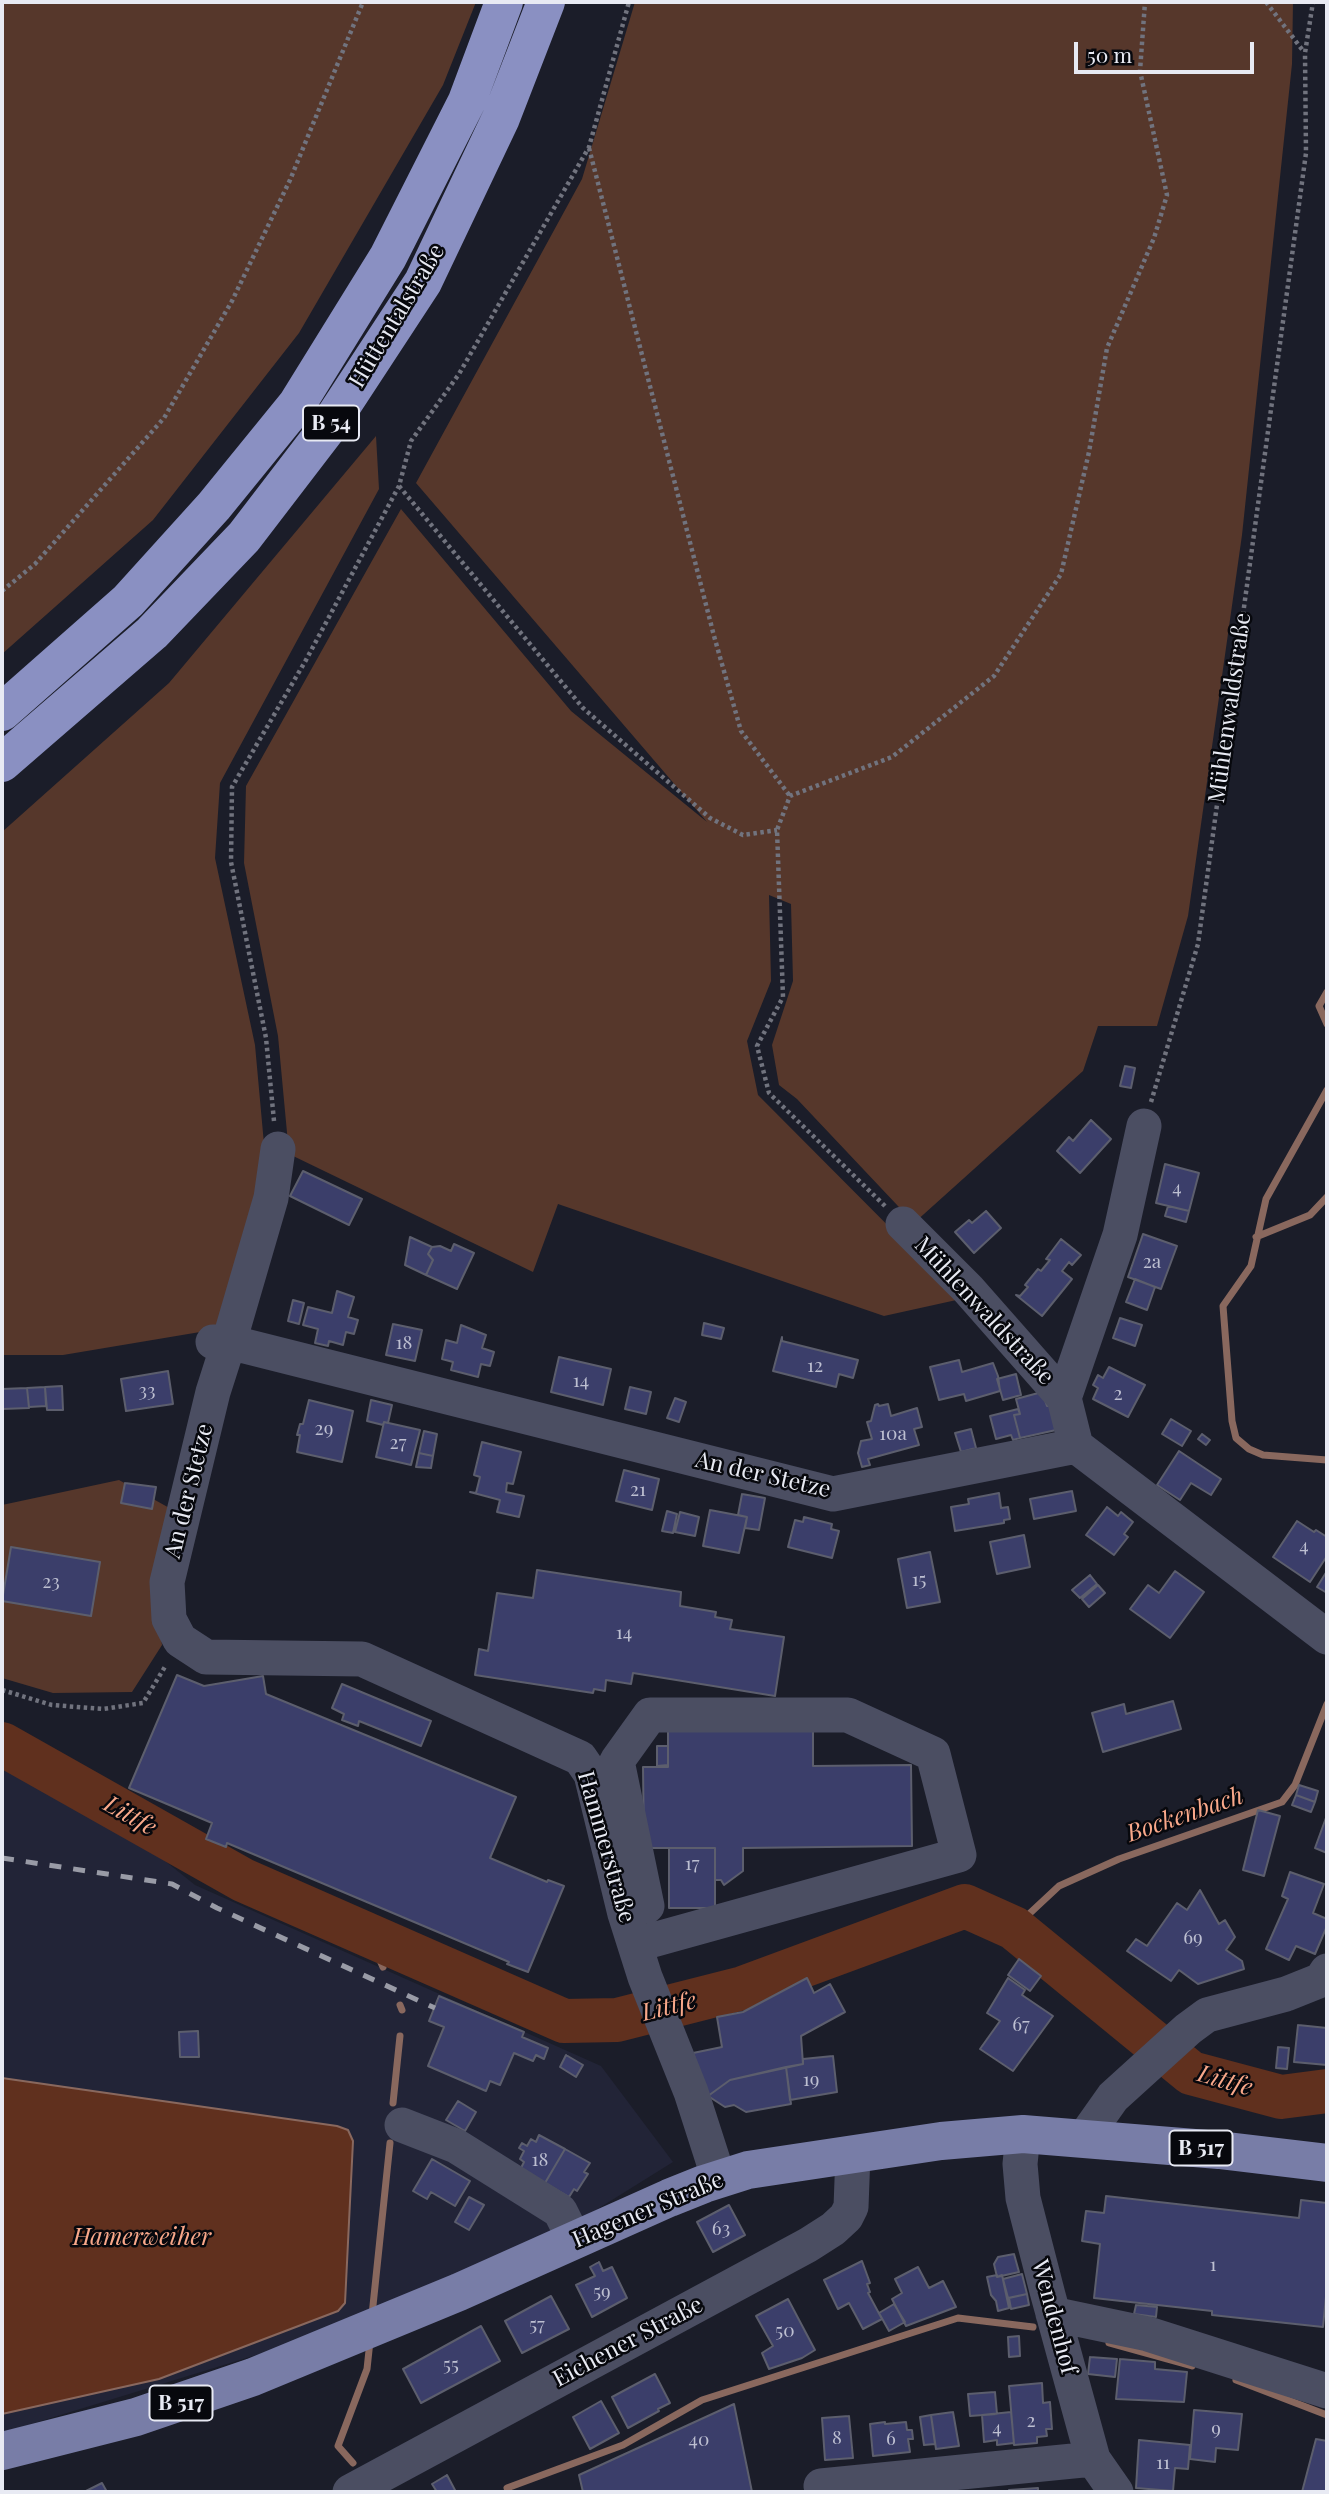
<!DOCTYPE html>
<html>
<head>
<meta charset="utf-8">
<style>
  body { margin:0 }
  #map { position:relative; width:1329px; height:2494px; overflow:hidden; background:#1b1d29; font-family:"Playfair Display",serif }
  canvas { display:block }
  .frame { position:absolute; inset:0; border:4px solid #e8eaf3; pointer-events:none }
  .scale { position:absolute; left:1074px; top:42px; width:180px; height:32px; box-sizing:border-box; border:4px solid #e8eaf3; border-top:0; padding-left:9px; font-size:21px; line-height:24px; white-space:nowrap; color:#e8eaf3; -webkit-text-stroke:5px #07080d; paint-order:stroke }
</style>
</head>
<body>
<div id="map">
<canvas width="1329" height="2494"></canvas>
<div class="frame"></div>
<div class="scale">50 m</div>
</div>
<script>
const g = document.querySelector('canvas').getContext('2d');
g.lineJoin = 'round';
function fillPath(path, color) { g.fillStyle = color; g.fill(path, 'evenodd'); }
const shape = rows => new Path2D(rows.map(r => 'M' + r).join(''));
function stroke(path, color, width, dash) { g.strokeStyle = color; g.lineWidth = width; g.lineCap = dash ? 'butt' : 'round'; g.setLineDash(dash || []); g.stroke(path); }
function label(font, color, halo, rows, align = 'center') {
  g.font = font + ' "Playfair Display",serif'; g.lineWidth = 5; g.setLineDash([]); g.textBaseline = 'middle'; g.strokeStyle = halo; g.fillStyle = color; for (const [text, x, y, turn = 0] of rows) {
    g.save(); g.translate(x, y); g.rotate((+turn || 0) * Math.PI / 180); g.textAlign = isNaN(turn) ? turn : align; if (halo) g.strokeText(text, 0, 0); g.fillText(text, 0, 0); g.restore();
  }
}
fillPath(shape([
  [2,1730,195,1885,601,2066,673,2162,551,2238,315,2337,2,2433]
]), '#222437');
fillPath(shape([
  [2,2,476,2,443,85,299,333,153,520,2,654],
  [635,2,1293,2,1292,64,1242,535,1188,916,1157,1026,1098,1026,1083,1071,914,1223,797,1099,779,1085,772,1045,793,981,791,904,769,895,771,981,747,1041,758,1095,961,1299,884,1316,558,1204,533,1272,289,1154,278,1036,244,863,246,786,401,509,571,711,707,822,416,483,582,179],
  [376,436,379,489,220,783,215,858,255,1045,264,1144,256,1204,218,1329,63,1355,2,1355,2,832,169,683],
  [119,1480,173,1510,160,1630,162,1645,132,1692,53,1693,2,1678,2,1505]
]), '#56372b');
const water = shape([
  [2,2078,337,2126,348,2130,353,2141,345,2303,338,2311,159,2379,2,2414,2,2078]
]);
fillPath(water, '#60301e');
stroke(water, '#89685e', 2);
stroke(shape([
  [1327,992,1319,1006,1327,1024],
  [1327,1090,1266,1199,1251,1266,1223,1306,1232,1421,1236,1438,1249,1449,1263,1455,1327,1460],
  [1256,1237,1310,1215,1327,1197],
  [1014,1928,1059,1886,1119,1859,1282,1802,1295,1785,1327,1704],
  [369,1935,383,1967],
  [400,2005,402,2010],
  [393,2103,400,2036],
  [372,2315,390,2143],
  [1109,2343,1192,2366],
  [1236,2380,1327,2415],
  [353,2463,338,2446,367,2369,370,2341],
  [507,2488,623,2445,702,2400,958,2318,1033,2327]
]), '#89685e', 7);
stroke(shape([
  [2,1744,243,1880,564,2021,617,2020,743,1988,965,1906,1014,1928,1191,2073,1281,2097,1327,2091]
]), '#60301e', 44);
const building = shape([
  [1125,1066,1135,1068,1131,1088,1120,1086,1125,1066],
  [1091,1120,1111,1139,1080,1173,1057,1151,1069,1137,1073,1141,1091,1120],
  [1165,1164,1199,1173,1189,1211,1156,1203,1165,1164],
  [303,1171,362,1199,349,1225,290,1196,303,1171],
  [1168,1206,1189,1211,1186,1222,1165,1216,1168,1206],
  [986,1211,1001,1228,974,1253,955,1232,969,1220,972,1223,986,1211],
  [1143,1234,1177,1246,1161,1289,1128,1277,1143,1234],
  [410,1237,432,1247,428,1254,433,1260,426,1275,405,1265,410,1237],
  [1061,1239,1081,1255,1072,1265,1069,1262,1062,1271,1072,1279,1042,1316,1016,1295,1020,1296,1028,1287,1025,1285,1038,1269,1041,1271,1050,1260,1046,1259,1061,1239],
  [454,1244,474,1253,457,1289,426,1275,433,1260,428,1254,432,1247,440,1246,451,1251,454,1244],
  [1135,1279,1155,1287,1147,1310,1126,1302,1135,1279],
  [337,1291,354,1297,348,1317,358,1320,354,1334,346,1332,343,1345,329,1341,328,1346,315,1343,318,1329,303,1325,308,1307,332,1313,337,1291],
  [293,1300,304,1303,299,1324,288,1321,293,1300],
  [1120,1318,1142,1325,1135,1346,1113,1338,1120,1318],
  [704,1323,724,1328,721,1339,702,1335,704,1323],
  [393,1324,422,1330,415,1361,386,1355,393,1324],
  [461,1325,486,1335,482,1348,494,1352,490,1366,481,1364,478,1377,451,1370,453,1362,442,1359,446,1340,457,1343,461,1325],
  [782,1337,782,1341,858,1360,853,1378,839,1374,836,1387,773,1371,782,1337],
  [559,1357,611,1369,603,1405,551,1392,559,1357],
  [959,1360,962,1372,993,1363,998,1376,1000,1391,966,1401,964,1394,939,1400,930,1367,959,1360],
  [1109,1367,1145,1385,1128,1417,1093,1399,1098,1388,1093,1385,1098,1375,1103,1378,1109,1367],
  [168,1371,173,1404,126,1411,121,1379,168,1371],
  [1016,1374,1021,1395,1003,1400,997,1379,1016,1374],
  [62,1386,63,1410,47,1410,45,1387,62,1386],
  [45,1387,46,1406,29,1407,27,1388,45,1387],
  [630,1387,651,1392,646,1414,625,1409,630,1387],
  [27,1388,29,1408,2,1409,2,1420,2,1389,27,1388],
  [1042,1392,1047,1406,1053,1404,1065,1428,1020,1438,1014,1415,1020,1414,1016,1399,1042,1392],
  [675,1398,686,1402,679,1422,667,1418,675,1398],
  [309,1400,353,1411,342,1462,297,1452,300,1435,297,1435,300,1424,303,1424,309,1400],
  [371,1400,392,1405,388,1423,384,1422,383,1425,367,1421,371,1400],
  [878,1404,879,1406,888,1404,891,1416,917,1408,922,1427,914,1429,919,1445,868,1459,870,1465,862,1467,858,1453,861,1441,872,1439,867,1422,871,1421,875,1405,878,1404],
  [1018,1409,1020,1414,1014,1415,1020,1438,1013,1440,1011,1435,996,1439,990,1416,1018,1409],
  [1171,1419,1191,1431,1182,1446,1162,1434,1171,1419],
  [384,1422,420,1430,411,1465,376,1457,384,1422],
  [971,1429,976,1448,961,1452,955,1433,971,1429],
  [424,1431,437,1434,433,1456,419,1453,424,1431],
  [1202,1434,1210,1440,1206,1445,1198,1439,1202,1434],
  [482,1442,521,1452,513,1484,507,1483,506,1492,524,1496,519,1517,497,1512,500,1500,470,1492,476,1493,480,1477,474,1475,482,1442],
  [1179,1451,1221,1479,1211,1495,1191,1483,1180,1500,1157,1485,1179,1451],
  [419,1453,433,1456,431,1468,416,1467,419,1453],
  [624,1470,659,1479,652,1510,616,1501,624,1470],
  [125,1483,156,1487,152,1509,121,1503,125,1483],
  [1072,1491,1076,1511,1034,1519,1030,1499,1072,1491],
  [999,1493,1001,1508,1008,1507,1010,1519,1004,1520,1004,1523,955,1531,951,1507,969,1504,968,1499,999,1493],
  [742,1494,765,1498,759,1530,745,1528,747,1517,738,1515,742,1494],
  [1107,1507,1118,1516,1121,1512,1133,1522,1124,1534,1128,1537,1114,1555,1086,1535,1107,1507],
  [710,1510,747,1517,739,1553,703,1546,710,1510],
  [667,1511,677,1514,673,1533,662,1531,667,1511],
  [680,1512,699,1517,695,1536,675,1532,680,1512],
  [804,1517,832,1524,831,1529,839,1531,832,1558,788,1547,795,1520,803,1522,804,1517],
  [1297,1521,1314,1532,1316,1530,1327,1537,1327,1556,1310,1582,1273,1557,1297,1521],
  [1024,1535,1030,1567,997,1574,990,1542,1024,1535],
  [11,1547,100,1562,91,1616,2,1601,11,1547],
  [930,1552,940,1602,907,1608,898,1559,930,1552],
  [537,1570,681,1592,680,1606,716,1612,715,1617,732,1620,730,1629,784,1637,775,1696,633,1673,631,1684,606,1680,605,1691,594,1689,593,1693,475,1675,479,1649,488,1651,497,1593,533,1598,537,1570],
  [1175,1571,1204,1592,1170,1638,1130,1609,1148,1585,1159,1593,1175,1571],
  [1327,1571,1327,1593,1317,1587,1327,1571],
  [1090,1575,1097,1584,1080,1598,1072,1590,1090,1575],
  [1098,1585,1105,1593,1089,1607,1082,1599,1098,1585],
  [177,1675,204,1686,263,1676,266,1694,516,1797,490,1858,547,1882,548,1880,564,1886,528,1972,507,1964,509,1962,227,1843,226,1847,206,1839,212,1823,129,1788,177,1675],
  [342,1684,431,1721,421,1746,359,1721,358,1726,342,1720,344,1714,332,1708,342,1684],
  [1173,1701,1181,1729,1103,1752,1092,1713,1124,1704,1126,1714,1173,1701],
  [813,1724,813,1766,911,1765,912,1846,743,1848,743,1871,724,1885,721,1880,715,1880,715,1848,644,1848,643,1767,668,1767,668,1725,813,1724],
  [657,1746,668,1746,668,1765,657,1766,657,1746],
  [1299,1785,1318,1791,1315,1802,1296,1795,1299,1785],
  [1296,1795,1315,1802,1311,1812,1292,1805,1296,1795],
  [1258,1810,1280,1816,1264,1876,1243,1870,1258,1810],
  [1327,1815,1327,1853,1315,1848,1327,1815],
  [669,1848,715,1848,715,1908,669,1908,669,1848],
  [1290,1872,1324,1884,1313,1913,1327,1919,1327,1926,1315,1954,1296,1946,1289,1960,1266,1949,1288,1899,1282,1896,1290,1872],
  [1200,1890,1219,1924,1225,1920,1235,1937,1226,1950,1242,1961,1244,1969,1198,1984,1179,1970,1171,1981,1127,1951,1136,1939,1147,1946,1177,1903,1187,1910,1200,1890],
  [1019,1959,1041,1976,1030,1991,1008,1975,1019,1959],
  [807,1978,814,1993,830,1984,845,2012,801,2036,803,2064,730,2080,708,2096,693,2053,722,2047,717,2017,743,2012,807,1978],
  [1008,1978,1025,1990,1022,1995,1053,2016,1013,2071,980,2049,1000,2021,987,2013,1008,1978],
  [439,1996,524,2032,522,2037,548,2048,544,2059,536,2055,533,2061,514,2053,500,2085,490,2081,486,2091,428,2066,444,2027,429,2021,439,1996],
  [1298,2025,1327,2028,1327,2065,1294,2062,1298,2025],
  [198,2031,199,2057,180,2057,179,2032,198,2031],
  [1278,2047,1289,2048,1287,2069,1276,2068,1278,2047],
  [566,2055,583,2065,576,2077,560,2067,566,2055],
  [833,2056,837,2092,790,2100,786,2067,803,2064,803,2059,833,2056],
  [786,2067,791,2104,746,2112,734,2105,725,2107,708,2096,730,2080,786,2067],
  [458,2101,476,2112,465,2131,446,2120,458,2101],
  [539,2135,565,2149,545,2183,521,2168,524,2162,520,2159,524,2151,519,2148,522,2143,527,2146,531,2139,536,2142,539,2135],
  [565,2149,590,2163,584,2172,588,2174,577,2191,574,2189,569,2197,545,2183,565,2149],
  [432,2159,470,2181,455,2206,431,2192,427,2199,413,2191,432,2159],
  [1106,2196,1299,2218,1301,2200,1327,2203,1327,2286,1323,2327,1212,2315,1212,2311,1094,2298,1100,2244,1082,2241,1086,2211,1104,2213,1106,2196],
  [469,2197,484,2205,469,2230,455,2222,469,2197],
  [729,2205,745,2235,713,2252,697,2222,729,2205],
  [1014,2254,1019,2272,997,2277,994,2264,998,2257,1014,2254],
  [862,2261,870,2283,867,2284,870,2292,868,2293,882,2319,863,2329,849,2303,838,2309,824,2280,862,2261],
  [599,2262,603,2271,612,2267,627,2298,592,2317,576,2285,595,2276,590,2267,599,2262],
  [918,2267,929,2288,943,2281,956,2307,906,2326,892,2299,902,2293,895,2279,918,2267],
  [1022,2274,1027,2294,1008,2298,1003,2279,1022,2274],
  [997,2275,997,2277,1002,2275,1009,2308,998,2311,996,2301,991,2295,987,2277,997,2275],
  [1027,2294,1029,2305,1011,2309,1009,2298,1027,2294],
  [551,2296,569,2329,522,2353,505,2321,551,2296],
  [788,2299,815,2350,802,2358,769,2369,762,2353,773,2346,756,2316,788,2299],
  [894,2304,905,2322,889,2331,879,2313,894,2304],
  [1136,2305,1157,2307,1156,2317,1134,2314,1136,2305],
  [481,2326,500,2361,421,2403,403,2369,481,2326],
  [1019,2336,1020,2356,1009,2357,1008,2337,1019,2336],
  [1090,2357,1117,2359,1115,2377,1088,2374,1090,2357],
  [1120,2359,1155,2362,1155,2369,1187,2372,1184,2402,1116,2399,1120,2359],
  [655,2374,670,2403,658,2409,659,2411,628,2428,612,2397,655,2374],
  [1042,2383,1043,2403,1050,2402,1052,2429,1046,2429,1047,2436,1037,2437,1037,2443,1014,2445,1009,2386,1042,2383],
  [995,2392,997,2414,970,2416,968,2394,995,2392],
  [601,2401,619,2433,590,2449,573,2417,601,2401],
  [734,2404,752,2492,583,2492,579,2475,734,2404],
  [1194,2410,1242,2414,1238,2450,1216,2448,1215,2462,1190,2459,1194,2410],
  [953,2412,959,2446,936,2449,931,2415,953,2412],
  [1011,2412,1014,2443,997,2445,997,2440,984,2442,982,2415,1011,2412],
  [931,2415,935,2444,924,2445,920,2417,931,2415],
  [849,2416,853,2458,825,2460,822,2418,849,2416],
  [885,2422,885,2424,906,2422,907,2430,912,2430,913,2439,908,2439,910,2452,873,2456,870,2424,885,2422],
  [1316,2439,1327,2441,1327,2492,1302,2492,1316,2439],
  [1139,2440,1190,2445,1188,2469,1175,2468,1173,2491,1136,2488,1139,2440],
  [447,2475,456,2492,437,2492,432,2484,447,2475],
  [102,2483,107,2492,84,2492,102,2483],
  [1038,2488,1038,2492,1009,2492,1009,2490,1038,2488]
]);
fillPath(building, '#3b3e6a');
stroke(building, '#5c5e6d', 2);
stroke(shape([
  [1266,2,1304,52],
  [589,148,714,636,741,731,790,796],
  [399,486,583,708,710,818,743,835,777,830],
  [2,591,35,564,164,418,232,301,290,180,363,2],
  [1151,1102,1198,944,1306,153,1305,53,1313,2],
  [274,1121,266,1038,231,862,232,787,306,660,399,486,411,441,459,374,589,147,629,2],
  [885,1206,769,1093,757,1046,783,997,777,830,790,796,892,757,994,676,1061,574,1089,452,1107,348,1154,238,1167,195,1140,71,1145,2],
  [2,1690,52,1705,103,1709,143,1703,166,1665]
]), '#71737e', 4.5, [3.5, 3.5]);
stroke(shape([
  [903,1224,968,1289,1064,1398],
  [213,1342,229,1342,271,1198,278,1149],
  [1076,1446,1064,1398,1120,1235,1144,1126],
  [635,1945,959,1855,933,1754,848,1715,650,1715,617,1761,647,1906],
  [402,2125,456,2146,560,2211,575,2241],
  [1023,2134,1020,2164,1023,2198,1048,2295,1093,2459,1116,2492],
  [1084,2138,1113,2097,1188,2029,1207,2015,1286,1994,1321,1980,1327,1971],
  [719,2179,691,2092,645,1977,625,1914,591,1774,580,1758,362,1659,206,1657,180,1640,169,1619,167,1582,213,1392,229,1342,833,1494,1076,1446,1327,1637],
  [1053,2314,1148,2334,1327,2391],
  [821,2486,1093,2459],
  [350,2492,808,2245,833,2229,846,2217,851,2207,853,2154]
]), '#4b4e62', 35);
stroke(shape([
  [2,2451,136,2417,253,2377,459,2292,669,2198,704,2184,748,2170,941,2141,1023,2134,1219,2150,1327,2163]
]), '#787da7', 38);
stroke(shape([
  [2,712,128,601,214,506,297,404,388,257,467,101,504,2],
  [2,763,152,633,244,537,326,430,423,282,501,118,546,2]
]), '#8a90c2', 38);
stroke(shape([
  [2,1858,172,1884,217,1908,435,2008]
]), '#999ba6', 5, [12, 12]);
label('19px', '#bdbfd1', null, [
  ["4",1177,1188],
  ["2a",1152,1262],
  ["18",404,1343],
  ["12",815,1366],
  ["14",581,1381],
  ["33",147,1391],
  ["2",1118,1394],
  ["29",324,1429],
  ["10a",893,1434],
  ["27",398,1443],
  ["21",638,1490],
  ["4",1304,1546],
  ["15",919,1580],
  ["23",51,1582],
  ["14",624,1633],
  ["17",692,1864],
  ["69",1193,1938],
  ["67",1021,2025],
  ["19",811,2080],
  ["18",540,2160],
  ["63",721,2229],
  ["1",1213,2265],
  ["59",602,2292],
  ["57",537,2325],
  ["50",785,2331],
  ["55",451,2365],
  ["2",1031,2421],
  ["4",997,2428],
  ["9",1216,2429],
  ["8",837,2438],
  ["6",891,2439],
  ["40",699,2440],
  ["11",1163,2463]
]);
for (const [x, y, w] of [
  [331,423,56],
  [1201,2148,63],
  [181,2403,63]
]) { const box = new Path2D(); box.roundRect(x - w / 2, y - 17.5, w, 35, 5); g.fillStyle = '#07080d'; g.fill(box); stroke(box, '#e8eaf3', 2); }
label('bold 21px', '#e8eaf3', null, [
  ["B 54",331,423],
  ["B 517",1201,2148],
  ["B 517",181,2403]
]);
label('23px', '#e8eaf3', '#07080d', [
  ["Hüttentalstraße",397,316,-59],
  ["Mühlenwaldstraße",1230,708,-82],
  ["Mühlenwaldstraße",984,1311,47],
  ["An der Stetze",763,1475,13],
  ["An der Stetze",189,1491,-76],
  ["Hammerstraße",606,1847,74],
  ["Hagener Straße",648,2210,-23],
  ["Wendenhof",1054,2317,75],
  ["Eichener Straße",628,2342,-28]
]);
label('italic 24px', '#f9a88a', '#07080d', [
  ["Bockenbach",1185,1815,-19],
  ["Littfe",130,1816,29],
  ["Littfe",669,2007,-14],
  ["Littfe",1225,2081,16],
  ["Hamerweiher",142,2238]
]);
</script>
</body>
</html>
